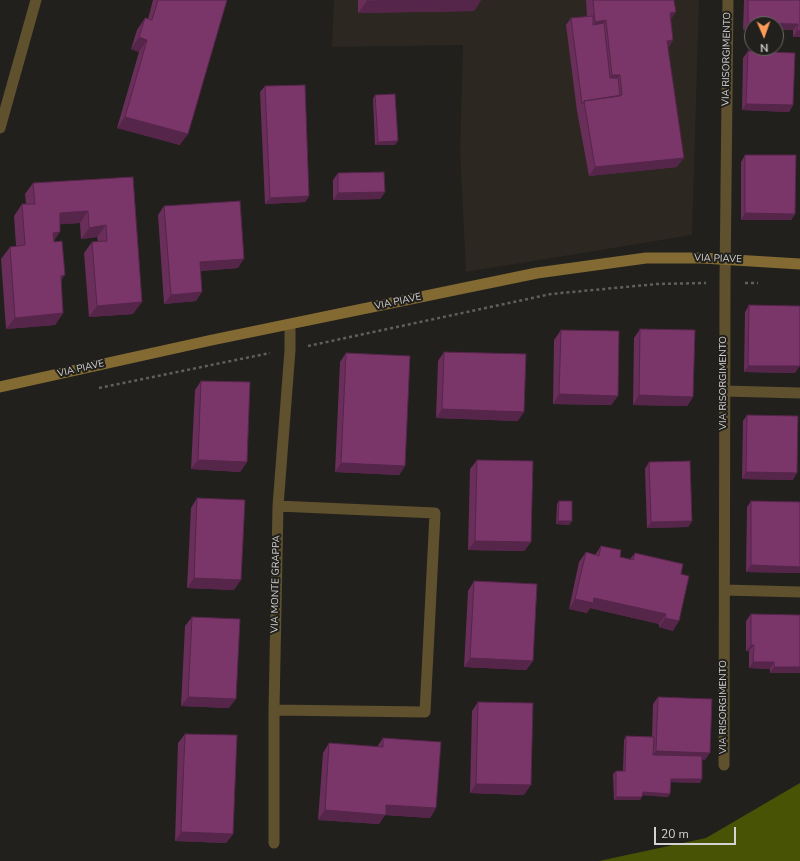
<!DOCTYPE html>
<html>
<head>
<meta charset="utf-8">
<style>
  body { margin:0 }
  #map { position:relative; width:800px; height:861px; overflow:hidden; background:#21201d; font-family:"Nunito Sans",sans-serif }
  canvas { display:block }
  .north { position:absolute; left:744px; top:16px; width:40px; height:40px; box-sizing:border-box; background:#21201d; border:1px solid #696865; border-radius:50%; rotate:178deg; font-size:11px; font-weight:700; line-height:16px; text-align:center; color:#d4d3d1 }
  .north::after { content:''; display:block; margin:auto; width:14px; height:18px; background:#fe9b59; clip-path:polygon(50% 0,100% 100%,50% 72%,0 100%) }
  .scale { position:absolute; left:654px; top:827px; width:82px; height:18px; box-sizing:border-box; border:2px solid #d4d3d1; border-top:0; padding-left:5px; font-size:12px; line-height:14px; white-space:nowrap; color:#d4d3d1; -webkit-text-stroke:3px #21201d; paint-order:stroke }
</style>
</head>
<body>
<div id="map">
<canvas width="800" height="861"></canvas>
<div class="north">N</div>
<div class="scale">20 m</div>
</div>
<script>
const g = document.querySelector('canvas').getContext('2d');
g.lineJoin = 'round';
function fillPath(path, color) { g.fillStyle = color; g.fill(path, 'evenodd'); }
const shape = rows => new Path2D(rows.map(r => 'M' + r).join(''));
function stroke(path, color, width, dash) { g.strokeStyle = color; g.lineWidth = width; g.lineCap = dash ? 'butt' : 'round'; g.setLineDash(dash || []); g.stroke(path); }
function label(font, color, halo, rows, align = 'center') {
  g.font = font + ' "Nunito Sans",sans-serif'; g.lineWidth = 4; g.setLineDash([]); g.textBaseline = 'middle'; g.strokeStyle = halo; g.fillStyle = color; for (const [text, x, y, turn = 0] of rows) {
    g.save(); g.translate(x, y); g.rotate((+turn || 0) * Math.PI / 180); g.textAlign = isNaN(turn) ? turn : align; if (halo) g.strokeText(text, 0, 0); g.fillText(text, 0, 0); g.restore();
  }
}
fillPath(shape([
  [334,0,699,0,692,235,466,272,460,151,463,45,332,47]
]), '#2c2720');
fillPath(shape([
  [800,783,800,861,599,861,706,838]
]), '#495305');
stroke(shape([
  [745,283,758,283],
  [308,346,551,294,657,284,706,283],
  [99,388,270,353]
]), '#605f5c', 2.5, [3, 3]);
stroke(shape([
  [0,128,36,0],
  [724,391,800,393],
  [725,590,800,592],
  [274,710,425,712,435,513,278,506],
  [724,765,725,283,728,0],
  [274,843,274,710,278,506,290,350,290,325]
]), '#5f502e', 11);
stroke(shape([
  [0,387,212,340,537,273,646,258,702,258,800,264]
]), '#826a32', 11);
fillPath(shape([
  [153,0,227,0,180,145,117,128,139,52,131,49,137,30,145,18,148,19],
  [358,0,481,0,474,11,358,13],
  [586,0,674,0,671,20,673,40,668,48,677,167,589,176,577,111,566,25,571,18,587,17],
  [744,0,800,0,800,37,793,37,793,30,776,30,776,24,752,24,752,30,743,30],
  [748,51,793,105,789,112,742,110,743,58],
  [265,86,309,196,305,202,265,204,260,92],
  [375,95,395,145,375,145,373,99],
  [745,155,795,214,791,220,741,220,741,162],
  [338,173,385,192,380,199,333,200,333,180],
  [133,177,133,314,89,317,84,253,92,242,98,241,97,237,81,239,80,223,60,224,54,241,61,281,63,313,55,325,6,329,1,259,10,247,16,246,14,216,22,204,26,204,25,194,33,183],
  [164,206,238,268,201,271,196,301,164,304,158,215],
  [749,305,795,373,744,372,745,312],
  [640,329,693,397,687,406,633,405,634,338],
  [561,330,618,396,611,405,553,404,554,340],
  [444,352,518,421,436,418,438,361],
  [346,353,405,466,399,475,335,472,340,362],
  [201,381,247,462,240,472,191,469,195,390],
  [747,415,793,480,742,479,743,421],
  [477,460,531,542,524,551,468,550,470,469],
  [649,462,692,521,688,527,647,528,645,469],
  [197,498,234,590,187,588,191,508],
  [559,501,572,521,569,525,556,524,557,504],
  [751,501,800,502,800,573,746,572,747,507],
  [601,546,620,557,630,559,635,553,681,574,673,631,659,627,659,624,590,608,587,613,569,609,579,562,586,552,595,555],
  [474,581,533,661,526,670,464,667,468,591],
  [751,614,800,673,770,673,770,669,749,668,749,651,746,651,746,621],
  [192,617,229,708,181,706,185,626],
  [658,697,705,760,702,760,700,783,671,782,670,794,668,797,642,795,640,800,614,800,613,774,616,771,623,771,624,740,626,736,652,737,653,704],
  [478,702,524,795,470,793,472,711],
  [185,734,233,834,226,843,175,841,178,743],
  [383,738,436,808,430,818,385,815,379,824,318,820,323,753,329,743,377,747]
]), '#692e5a');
fillPath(shape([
  [441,0,481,0,474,11,358,13,367,1],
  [676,12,669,22,670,13],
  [606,20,599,30,588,32,595,22],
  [748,23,798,24,793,30,776,30,776,24,752,24,752,30,743,30],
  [797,31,800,31,800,37,793,37],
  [139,37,147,40,139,52,131,49],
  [673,40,667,50,667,41],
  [612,75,620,75,614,84,606,84],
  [746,104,793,105,789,112,742,110],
  [125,117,188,134,180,145,117,128],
  [398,141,395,145,375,145,378,142],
  [684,158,677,167,589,176,595,167],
  [385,192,380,199,333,200,338,193],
  [309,196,305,202,265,204,270,198],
  [88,211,80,223,51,225,60,213],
  [745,213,795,214,791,220,741,220],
  [106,225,97,237,81,239,89,228],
  [60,232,52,244,53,233],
  [244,259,238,268,194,271,200,262],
  [65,275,56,287,61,276],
  [202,292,196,301,164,304,171,295],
  [142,302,133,314,89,317,97,306],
  [63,313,55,325,6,329,15,318],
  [748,366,800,366,795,373,744,372],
  [559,394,618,396,611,405,553,404],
  [639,395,693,397,687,406,633,405],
  [442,409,524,412,518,421,436,418],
  [198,460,247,462,240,472,191,469],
  [341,463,405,466,399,475,335,472],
  [746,472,797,473,793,480,742,479],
  [558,521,572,521,569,525,556,524],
  [692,521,688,527,647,528,651,522],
  [475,541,531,542,524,551,468,550],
  [751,565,800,567,800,573,746,572],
  [194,578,241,580,234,590,187,588],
  [594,598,666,614,659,624,590,608,587,613,569,609,575,599],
  [665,618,679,621,673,631,659,627],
  [751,645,754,645,749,651,746,651],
  [470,658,533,661,526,670,464,667],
  [753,662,774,662,770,669,749,668],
  [774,667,800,667,800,673,770,673],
  [188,697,236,699,229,708,181,706],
  [656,751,710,753,705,760,651,758],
  [671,779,702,779,700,783,669,782],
  [476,784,531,785,524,795,470,793],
  [643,792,670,794,668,797,640,795],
  [616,797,642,797,640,800,614,800],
  [386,805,436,808,430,818,385,815,379,824,318,820,325,810],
  [181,832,233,834,226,843,175,841]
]), '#55254a');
const building = shape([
  [158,0,227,0,188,134,125,117,147,40,139,37,145,18,152,20,158,0],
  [367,0,441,0,367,1,367,0],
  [593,0,674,0,676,12,670,13,673,40,667,41,684,158,595,167,584,101,622,95,620,75,612,75,606,20,595,22,593,0],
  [748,0,800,0,800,31,797,31,798,24,748,23,748,0],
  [593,16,593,25,604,23,610,78,618,78,620,96,584,101,582,104,571,18,593,16],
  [748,51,795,53,793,105,746,104,748,51],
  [305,85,309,196,270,198,265,86,305,85],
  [395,94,398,141,378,142,375,95,395,94],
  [745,155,796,155,795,214,745,213,745,155],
  [384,172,385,192,338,193,338,173,384,172],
  [133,177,142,302,97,306,92,242,107,241,106,225,89,228,88,211,60,213,60,232,53,233,54,242,62,241,65,275,61,276,63,313,15,318,10,247,25,245,22,204,35,204,33,183,133,177],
  [240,201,244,259,200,262,202,292,171,295,164,206,240,201],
  [749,305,800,306,800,366,748,366,749,305],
  [640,329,695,330,693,397,639,395,640,329],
  [561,330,619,331,618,396,559,394,561,330],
  [444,352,526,354,524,412,442,409,444,352],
  [346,353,410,356,405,466,341,463,346,353],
  [201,381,250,382,247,462,198,460,201,381],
  [747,415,798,416,797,473,746,472,747,415],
  [477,460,533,461,531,542,475,541,477,460],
  [690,461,692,521,651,522,649,462,690,461],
  [197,498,245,500,241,580,194,578,197,498],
  [559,501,572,501,572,521,558,521,559,501],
  [751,501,800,502,800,567,751,565,751,501],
  [601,546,621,550,620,557,633,560,635,553,683,564,681,574,689,576,679,621,665,618,666,614,594,598,593,603,575,599,586,552,599,556,601,546],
  [474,581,537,584,533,661,470,658,474,581],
  [751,614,800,615,800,667,774,667,774,662,753,662,754,645,751,645,751,614],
  [192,617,240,619,236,699,188,697,192,617],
  [658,697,712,699,710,753,656,751,658,697],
  [478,702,533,703,531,785,476,784,478,702],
  [185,734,237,735,233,834,181,832,185,734],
  [626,736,654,737,653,755,702,756,702,779,671,779,670,794,643,792,642,797,616,797,616,771,625,771,626,736],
  [383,738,441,742,436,808,386,805,386,815,325,810,329,743,383,747,383,738]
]);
fillPath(building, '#7a3569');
stroke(building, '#55254a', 1);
label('10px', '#d4d3d1', '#21201d', [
  ["VIA RISORGIMENTO",727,59,-89],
  ["VIA PIAVE",718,259,2],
  ["VIA PIAVE",398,302,-12],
  ["VIA PIAVE",81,369,-13],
  ["VIA RISORGIMENTO",724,383,-90],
  ["VIA MONTE GRAPPA",276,584,-89],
  ["VIA RISORGIMENTO",724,707,-90]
]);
</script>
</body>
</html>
